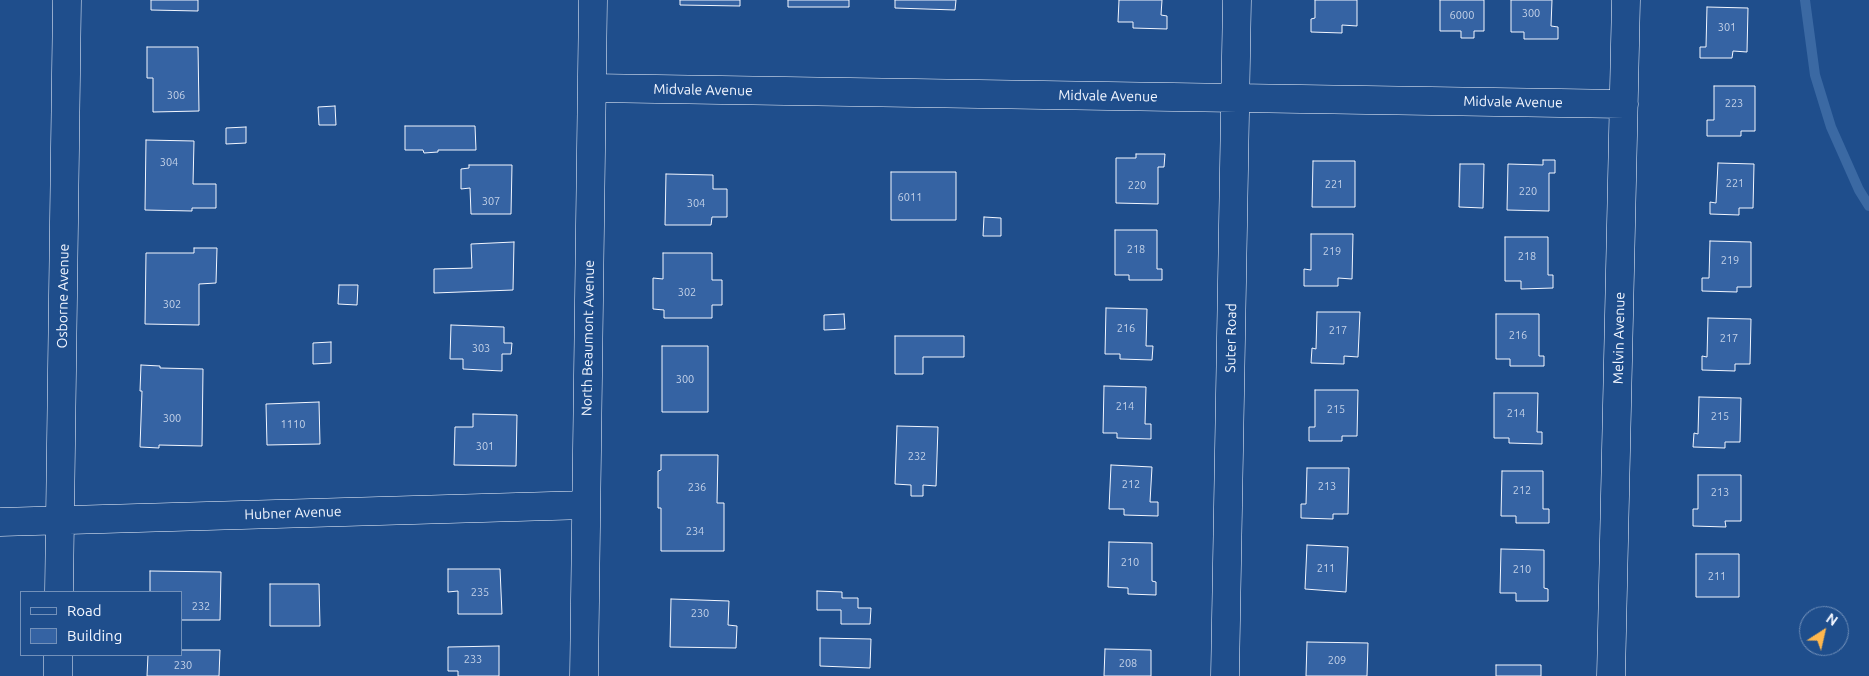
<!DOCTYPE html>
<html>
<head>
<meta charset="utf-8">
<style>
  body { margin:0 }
  #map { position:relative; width:1869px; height:676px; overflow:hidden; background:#1f4e8c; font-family:Ubuntu,sans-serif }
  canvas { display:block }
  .legend { position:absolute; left:20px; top:591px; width:162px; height:65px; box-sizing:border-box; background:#1f4e8c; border:1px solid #7391ba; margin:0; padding:6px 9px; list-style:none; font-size:15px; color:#f2f6ff }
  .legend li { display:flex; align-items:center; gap:10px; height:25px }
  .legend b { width:25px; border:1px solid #7391ba }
  .north { position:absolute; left:1799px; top:606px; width:50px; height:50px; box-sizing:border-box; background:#1f4e8c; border:1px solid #7391ba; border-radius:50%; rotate:35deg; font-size:14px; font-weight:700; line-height:20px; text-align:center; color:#f2f6ff }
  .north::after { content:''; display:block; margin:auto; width:18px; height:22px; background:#ffb74d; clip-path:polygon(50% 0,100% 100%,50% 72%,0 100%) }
</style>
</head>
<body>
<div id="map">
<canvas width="1869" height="676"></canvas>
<ul class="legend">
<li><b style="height:6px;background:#1f4e8c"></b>Road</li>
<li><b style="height:14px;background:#3563a3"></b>Building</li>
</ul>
<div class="north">N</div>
</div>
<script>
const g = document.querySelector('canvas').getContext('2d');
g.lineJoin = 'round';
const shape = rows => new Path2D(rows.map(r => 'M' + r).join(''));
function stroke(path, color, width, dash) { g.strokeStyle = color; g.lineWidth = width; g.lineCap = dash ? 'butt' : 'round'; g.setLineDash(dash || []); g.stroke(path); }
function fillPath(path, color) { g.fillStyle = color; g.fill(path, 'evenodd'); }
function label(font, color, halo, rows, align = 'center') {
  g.font = font + ' Ubuntu,sans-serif'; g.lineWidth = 4; g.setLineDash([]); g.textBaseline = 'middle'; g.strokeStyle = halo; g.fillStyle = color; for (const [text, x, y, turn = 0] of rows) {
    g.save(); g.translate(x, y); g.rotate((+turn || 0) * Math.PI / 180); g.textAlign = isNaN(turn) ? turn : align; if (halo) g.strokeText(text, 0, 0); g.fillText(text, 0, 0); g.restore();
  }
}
stroke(shape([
  [1805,0,1815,75,1831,127,1859,190,1869,206]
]), '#3b69a3', 10);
const building = shape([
  [151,0,198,0,198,11,151,10,151,0],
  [680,0,740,0,740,6,680,5,680,0],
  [788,0,849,0,849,7,788,7,788,0],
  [895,0,956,0,955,10,895,8,895,0],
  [1119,0,1162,0,1161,15,1167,16,1167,29,1133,28,1133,22,1118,22,1119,0],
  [1315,0,1357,0,1357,26,1342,25,1342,33,1311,32,1311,19,1315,18,1315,0],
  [1440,0,1484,0,1484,31,1474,31,1474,38,1461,38,1461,31,1440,31,1440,0],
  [1511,0,1552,0,1551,26,1558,27,1558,39,1524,39,1524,32,1511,32,1511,0],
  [1707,7,1748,8,1747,52,1733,51,1732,58,1700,58,1700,47,1706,47,1707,7],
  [147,47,198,47,199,111,153,112,153,78,147,78,147,47],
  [1714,86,1755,86,1755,131,1741,131,1741,136,1707,136,1707,120,1714,120,1714,86],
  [335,106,336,125,319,125,318,107,335,106],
  [405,126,475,126,476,150,438,150,438,152,424,153,423,150,405,150,405,126],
  [246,127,246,143,226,144,226,128,246,127],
  [146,140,194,141,193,184,216,184,216,208,192,208,192,211,145,210,146,140],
  [1136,154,1165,154,1164,167,1158,167,1158,204,1116,203,1116,158,1136,158,1136,154],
  [1543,160,1555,160,1555,173,1549,173,1549,211,1507,210,1508,164,1543,165,1543,160],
  [1313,161,1355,161,1355,207,1312,207,1313,161],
  [1718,163,1754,164,1753,208,1739,208,1739,215,1710,214,1710,202,1716,203,1718,163],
  [1460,164,1484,164,1483,208,1459,207,1460,164],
  [469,165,512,165,511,214,471,214,470,188,461,189,461,169,469,168,469,165],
  [891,172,956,172,956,220,891,220,891,172],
  [666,174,713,175,713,189,727,189,727,217,712,217,711,225,665,225,666,174],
  [984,217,1001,218,1001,236,983,236,984,217],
  [1115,230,1157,230,1157,269,1162,269,1162,280,1129,280,1129,275,1115,275,1115,230],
  [1311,234,1353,234,1352,279,1338,278,1338,286,1304,286,1304,269,1311,270,1311,234],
  [1505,237,1548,237,1548,275,1553,275,1553,288,1521,289,1521,281,1505,281,1505,237],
  [1710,241,1751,242,1751,287,1737,287,1737,292,1702,291,1702,278,1709,278,1710,241],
  [514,242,513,290,434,293,434,269,472,268,471,244,514,242],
  [194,248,217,248,216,283,199,284,199,325,145,324,146,253,194,253,194,248],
  [663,253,712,253,712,280,722,280,722,305,712,305,712,318,664,318,664,310,653,309,653,278,663,279,663,253],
  [339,285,358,285,357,305,338,304,339,285],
  [1106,308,1147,309,1146,346,1153,346,1152,360,1120,359,1120,354,1105,354,1106,308],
  [1317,312,1360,312,1358,357,1344,356,1344,364,1311,363,1312,348,1316,349,1317,312],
  [844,314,845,329,824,330,824,315,844,314],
  [1496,314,1539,314,1539,356,1544,356,1544,366,1510,366,1510,359,1496,359,1496,314],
  [1708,318,1751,319,1750,364,1735,364,1735,371,1702,370,1702,356,1707,357,1708,318],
  [451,325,504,327,504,343,512,343,511,354,502,354,502,371,463,369,463,359,450,359,451,325],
  [895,336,964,336,964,357,923,357,923,374,895,374,895,336],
  [331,342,331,363,313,364,313,343,331,342],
  [662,346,708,346,708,412,662,412,662,346],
  [141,365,160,366,160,368,203,369,202,446,159,445,159,448,140,447,142,391,140,391,141,365],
  [1104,386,1146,387,1145,424,1151,424,1151,439,1117,438,1117,433,1103,433,1104,386],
  [1315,390,1358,390,1357,436,1342,436,1342,441,1309,441,1309,427,1315,427,1315,390],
  [1494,393,1538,393,1537,432,1542,432,1542,444,1509,443,1509,438,1494,438,1494,393],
  [1699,397,1741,398,1740,442,1725,442,1725,448,1693,447,1694,433,1698,434,1699,397],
  [319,402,320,444,267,445,266,404,319,402],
  [473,414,517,415,516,466,454,465,455,427,473,427,473,414],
  [897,426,938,427,936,486,923,485,923,496,911,496,911,485,895,484,897,426],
  [661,455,718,455,717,503,724,503,724,551,661,551,661,508,658,508,658,471,661,470,661,455],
  [1111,465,1152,467,1150,502,1158,502,1158,516,1124,515,1124,509,1109,509,1111,465],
  [1307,468,1349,468,1348,514,1333,514,1333,519,1301,518,1301,504,1306,504,1307,468],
  [1502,471,1543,471,1543,509,1549,509,1549,523,1516,523,1516,516,1501,516,1502,471],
  [1698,475,1741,475,1741,521,1725,521,1726,527,1693,526,1693,509,1698,509,1698,475],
  [1109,542,1152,543,1152,581,1156,582,1156,595,1128,594,1128,588,1108,587,1109,542],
  [1307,545,1348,547,1346,592,1305,589,1307,545],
  [1501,549,1544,550,1544,588,1548,589,1548,601,1516,601,1516,593,1500,593,1501,549],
  [1696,554,1739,554,1739,597,1696,597,1696,554],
  [448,569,500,569,502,614,458,614,458,591,448,592,448,569],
  [150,571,221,572,220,620,181,620,181,592,150,592,150,571],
  [270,584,319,584,320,626,270,626,270,584],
  [817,591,842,592,842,598,858,598,858,608,871,608,870,624,841,624,841,610,817,610,817,591],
  [671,599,729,601,728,625,737,626,736,648,670,647,671,599],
  [820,638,871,639,870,668,820,666,820,638],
  [1307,642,1368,643,1367,676,1306,676,1307,642],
  [499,646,499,676,458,676,458,671,448,671,448,647,499,646],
  [1105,649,1151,650,1151,676,1104,676,1105,649],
  [181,650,220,650,219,676,147,676,148,655,181,655,181,650],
  [1496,665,1541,665,1541,676,1496,676,1496,665]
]);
fillPath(building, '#3563a3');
stroke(building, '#f2f6ff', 1);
const minor = shape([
  [592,88,1624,104],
  [0,522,586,505],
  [59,592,67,0],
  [58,676,58,655],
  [584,676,593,0],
  [1225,676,1237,0],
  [1611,676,1626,0]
]);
stroke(minor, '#f2f6ff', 29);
stroke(minor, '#1f4e8c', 28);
label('11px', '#c3d1e8', null, [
  ["300",1531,13],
  ["6000",1462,15],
  ["301",1727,27],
  ["306",176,95],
  ["223",1734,103],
  ["304",169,162],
  ["221",1735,183],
  ["221",1334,184],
  ["220",1137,185],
  ["220",1528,191],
  ["6011",910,197],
  ["307",491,201],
  ["304",696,203],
  ["218",1136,249],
  ["219",1332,251],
  ["218",1527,256],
  ["219",1730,260],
  ["302",687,292],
  ["302",172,304],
  ["216",1126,328],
  ["217",1338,330],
  ["216",1518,335],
  ["217",1729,338],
  ["303",481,348],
  ["300",685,379],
  ["214",1125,406],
  ["215",1336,409],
  ["214",1516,413],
  ["215",1720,416],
  ["300",172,418],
  ["1110",293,424],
  ["301",485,446],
  ["232",917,456],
  ["212",1131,484],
  ["213",1327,486],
  ["236",697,487],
  ["212",1522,490],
  ["213",1720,492],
  ["234",695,531],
  ["210",1130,562],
  ["211",1326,568],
  ["210",1522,569],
  ["211",1717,576],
  ["235",480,592],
  ["232",201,606],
  ["230",700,613],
  ["233",473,659],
  ["209",1337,660],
  ["208",1128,663],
  ["230",183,665]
]);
label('14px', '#f2f6ff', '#1f4e8c', [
  ["Midvale Avenue",703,90,1],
  ["Midvale Avenue",1108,96,1],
  ["Midvale Avenue",1513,102,1],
  ["Osborne Avenue",63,296,-89],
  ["North Beaumont Avenue",588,338,-89],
  ["Suter Road",1231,338,-89],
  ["Melvin Avenue",1619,338,-89],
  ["Hubner Avenue",293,513,-2]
]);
</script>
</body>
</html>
